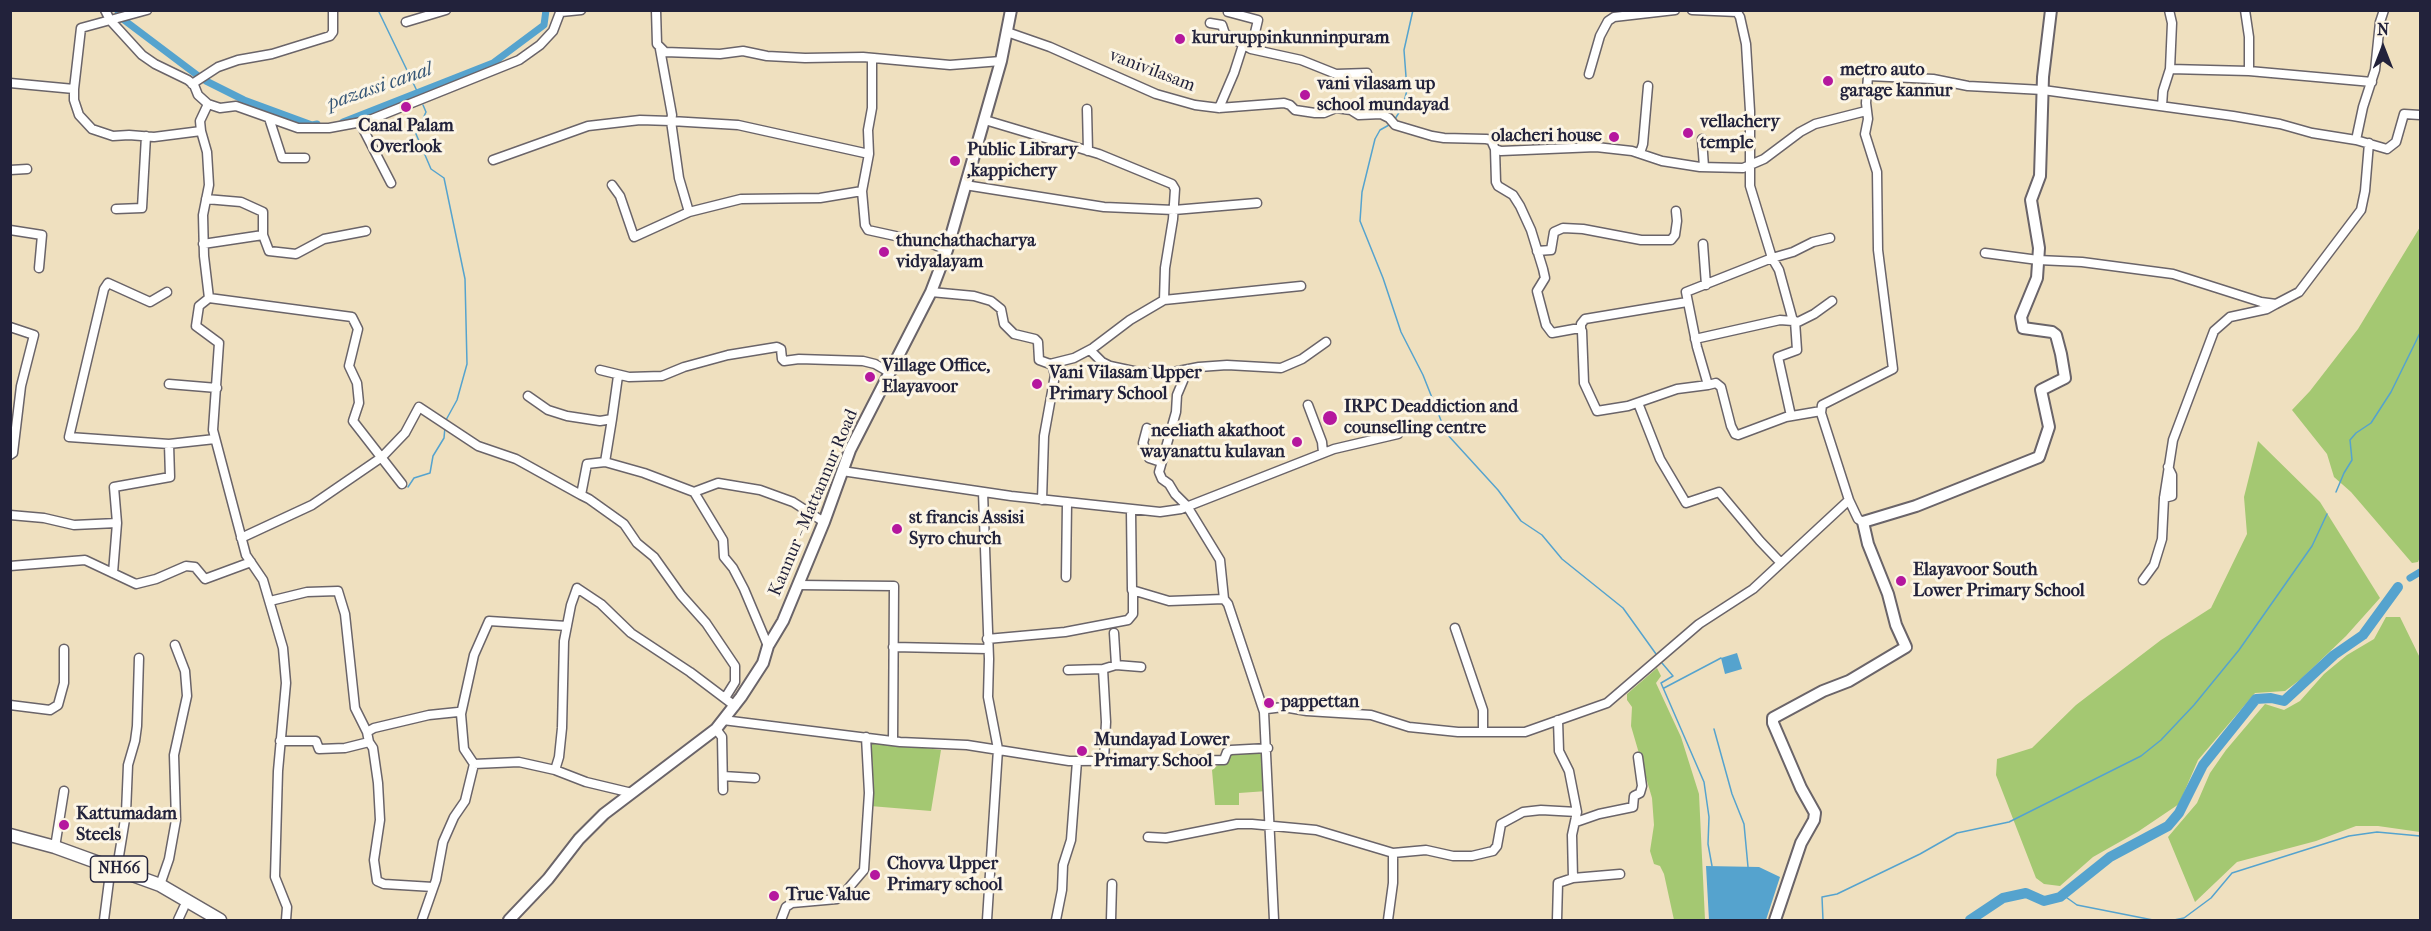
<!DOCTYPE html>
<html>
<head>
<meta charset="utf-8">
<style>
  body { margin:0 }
  #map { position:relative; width:2431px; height:931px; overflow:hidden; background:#efe0bf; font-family:"IM FELL French Canon",serif }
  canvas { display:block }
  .frame { position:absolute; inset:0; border:12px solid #22223b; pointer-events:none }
  .north { position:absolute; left:2353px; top:18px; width:60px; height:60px; -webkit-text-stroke:4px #fcf5e5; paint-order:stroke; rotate:0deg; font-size:16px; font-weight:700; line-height:24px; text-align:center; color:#22223b }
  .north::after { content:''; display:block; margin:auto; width:21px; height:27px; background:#22223b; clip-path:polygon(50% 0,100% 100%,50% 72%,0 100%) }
</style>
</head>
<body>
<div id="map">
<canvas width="2431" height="931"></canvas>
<div class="frame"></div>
<div class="north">N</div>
</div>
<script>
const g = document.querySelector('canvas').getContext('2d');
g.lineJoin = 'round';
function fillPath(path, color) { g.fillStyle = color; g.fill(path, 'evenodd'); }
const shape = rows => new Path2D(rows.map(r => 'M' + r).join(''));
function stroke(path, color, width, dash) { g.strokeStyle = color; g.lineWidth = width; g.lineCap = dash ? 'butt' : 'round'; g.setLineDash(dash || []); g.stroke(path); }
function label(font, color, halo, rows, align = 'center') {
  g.font = font + ' "IM FELL French Canon",serif'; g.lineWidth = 6; g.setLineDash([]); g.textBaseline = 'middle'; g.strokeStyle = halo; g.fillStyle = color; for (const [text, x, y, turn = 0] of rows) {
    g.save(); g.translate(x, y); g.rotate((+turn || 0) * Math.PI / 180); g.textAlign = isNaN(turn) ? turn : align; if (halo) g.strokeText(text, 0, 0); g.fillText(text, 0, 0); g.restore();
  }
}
fillPath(shape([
  [2420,227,2420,557,2418,562,2412,563,2351,492,2334,477,2327,454,2292,410,2310,391,2358,329],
  [2258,441,2320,502,2380,598,2346,636,2301,679,2285,691,2255,693,2198,760,2179,804,2139,831,2093,857,2060,886,2044,884,2036,878,1996,775,1997,759,2032,748,2076,705,2161,640,2211,608,2247,534,2244,497],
  [2386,617,2400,617,2420,658,2420,832,2378,826,2356,826,2316,841,2237,862,2195,902,2168,837,2197,803,2210,773,2226,750,2265,704,2284,710,2300,701,2324,674,2347,655,2374,639],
  [1657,668,1661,676,1656,683,1681,737,1699,794,1705,920,1674,920,1664,874,1660,866,1654,864,1650,851,1654,825,1652,798,1631,726,1632,707,1627,700,1627,694],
  [870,741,941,750,931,811,870,806],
  [1263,750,1267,791,1239,793,1239,805,1215,805,1212,770,1218,765,1228,762,1229,753]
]), '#a4c872');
fillPath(shape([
  [1737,653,1742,669,1725,674,1721,658],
  [1706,866,1759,867,1780,877,1766,920,1709,920]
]), '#55a3ce');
stroke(shape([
  [378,10,417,91],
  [423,105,426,112,416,134,431,169,444,178,465,279,467,364,457,400,446,420],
  [1395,119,1403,106,1407,90,1404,50,1413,10],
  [1389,125,1380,130,1375,139,1362,192,1360,221,1383,278,1401,332,1423,375,1446,433,1498,490,1521,521,1542,535,1562,559,1623,608,1656,654],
  [408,487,414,478,430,473,433,456,444,438,445,427],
  [2336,492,2344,473,2352,460,2350,440,2356,433,2371,423,2391,392,2420,333],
  [1662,663,1673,676,1661,683,1704,782,1709,817,1708,844,1712,866],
  [1664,688,1721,658],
  [1714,729,1732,794,1744,824,1748,867],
  [2063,895,2077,905,2153,920],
  [1823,920,1822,897,1837,894,1920,854,1957,833,2009,822,2141,756,2161,740,2194,705,2239,650,2312,546,2327,514],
  [2174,920,2184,918,2211,898,2232,873,2349,836,2377,832,2420,836]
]), '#55a3ce', 1.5);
stroke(shape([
  [118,10,118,11],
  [124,20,197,75],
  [206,81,244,100,312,125,317,124],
  [343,122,493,63,544,25,546,10],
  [2410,578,2420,572]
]), '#55a3ce', 7);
stroke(shape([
  [1970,920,2003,898,2026,893,2044,901,2060,897,2110,857,2168,826,2179,813,2203,765,2256,699,2271,698,2284,701,2334,655,2363,635,2398,587]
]), '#55a3ce', 10);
const minor = shape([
  [105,10,110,20,142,55,155,64,188,80,194,85,198,95,208,104,200,121,201,131],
  [656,10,657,44,665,52,720,54,743,51,767,56,805,58,863,57,950,65,1001,61],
  [2169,10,2172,23,2170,69,2249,71,2372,82],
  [2245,10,2249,37,2249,71],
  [561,12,581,10],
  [1228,12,1258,20,1251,49],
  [406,22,446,10],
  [1210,23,1222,25,1225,34,1251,49,1301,60,1336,74,1367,73],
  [1007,32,1050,47,1156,94,1195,105,1219,108,1284,103,1290,105,1295,110,1315,113,1324,113,1336,108,1351,110,1359,115,1381,114,1389,118,1395,125,1432,136,1444,138,1486,139,1491,140,1495,149,1501,151,1596,147,1632,151,1662,161,1700,167,1743,168,1764,159,1800,132,1815,124,1866,111],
  [872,58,872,108,868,130,869,154,862,191,865,225,868,230,932,244,947,250],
  [1589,74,1600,36,1608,21,1614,17,1675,10],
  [10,83,74,89,74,100,79,115,92,129,113,136,129,135,154,137,201,131,207,152,209,185,203,215,204,256,209,298,352,317,358,329,349,366,357,383,359,403,353,421,402,484],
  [192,84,218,67,238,60,272,54,330,36,333,32,333,10],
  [74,89,81,28,147,10],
  [208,104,220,108,236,106,298,128,329,128,367,121,519,60,540,45,553,31,561,10],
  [2162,106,2163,91,2170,69],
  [1219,108,1234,73,1243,45],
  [1087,109,1088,151],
  [269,118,282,158,305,158],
  [985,120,1099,154,1172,184,1175,189,1173,219,1165,268,1164,300,1301,286],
  [360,123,391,183],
  [1702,139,1704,167],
  [2356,140,2363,107,2375,70,2380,22,2384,10],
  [1495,149,1496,182,1498,186,1513,195,1520,206,1531,230,1543,269,1545,278,1537,291,1546,325,1552,333,1574,329,1581,329,1582,331,1584,383,1597,411,1628,406,1677,389,1708,385,1697,347,1686,292,1772,258,1750,186,1750,111,1746,44,1740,17,1737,12,1692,10],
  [1640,153,1643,144,1648,86],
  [493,160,588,126,640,120,671,121,672,115,660,49],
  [10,170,27,169],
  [612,185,620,196,634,237,689,212,741,199,820,198,862,191],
  [965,185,1104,207,1174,210,1257,203],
  [206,199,241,202,263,212,263,235],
  [116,209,142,208,146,136],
  [689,212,679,178,671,121,738,125,869,154],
  [10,230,42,235,39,268],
  [1830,238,1813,242,1793,252,1772,258,1779,270,1793,321,1798,322,1814,314,1832,301],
  [203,244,263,235,269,251,296,254,324,239,366,231],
  [1703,244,1706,285],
  [1537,251,1551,250,1554,232,1563,228,1583,229,1641,240,1671,240,1675,235,1677,221,1676,211],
  [1985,253,2038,260,2082,262,2173,274,2261,302,2276,304,2299,292,2361,210,2365,191,2369,143],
  [167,292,150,302,108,283,104,289,69,437,169,444,215,439],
  [931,292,974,296,991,301,1001,309,1004,324,1014,334,1035,339,1038,342,1039,360,1050,364,1074,358,1093,348,1130,320,1164,300],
  [209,298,199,306,196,326,219,343,213,430,246,555,263,580,283,648,286,683,278,771,275,877,287,907,286,920],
  [10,327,34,335,21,386,13,453,10,455],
  [1581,329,1581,324,1585,319,1687,302],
  [1695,339,1780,320,1793,321],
  [1090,350,1102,362,1110,366,1138,372,1163,374,1199,367,1227,365,1281,368,1302,359,1326,342],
  [1188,369,1177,395,1176,412,1159,472,1162,479,1169,484,1175,494,1187,506,1220,560,1224,599],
  [600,370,629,377,662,376,684,367,728,355,777,347,781,349,782,359,784,361,799,359,863,361,875,364,889,372],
  [169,384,217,388],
  [1708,385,1716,383,1721,387,1731,426,1735,434,1738,435,1786,417,1821,411],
  [528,396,548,410,567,416,600,421,612,419,618,376],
  [1638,403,1660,459,1686,503,1719,492,1760,541,1781,563],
  [1308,405,1322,442,1323,453],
  [1791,416,1778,357,1797,350,1795,321],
  [1147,428,1143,443,1149,458,1161,462],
  [605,462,612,419],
  [842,471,1011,496,1160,512,1181,509,1334,449,1398,434],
  [694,492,723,540,724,557,733,568,744,589,768,646],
  [983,492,989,659,988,697,998,749,987,920],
  [581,495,589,499,624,524,637,543,654,557,681,595,706,623,735,666,735,682,725,698],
  [2164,498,2172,496,2172,475,2168,467],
  [1042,500,1044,436,1055,375,1052,364],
  [1849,500,1858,519,1863,522],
  [1131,511,1132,590,1169,601,1224,599,1228,604,1264,712],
  [10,515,44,518,74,525,117,523,113,573],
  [117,523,114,487,170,477,169,444],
  [241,538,312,505,382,457,405,433,419,407,478,446,516,459,581,495,587,464,605,462,644,473,694,492,718,483,760,490,793,502,824,522],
  [10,566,85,560,136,584,156,579,186,566,195,567,205,579,251,562],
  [1066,577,1067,503],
  [2143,580,2154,565,2162,539,2164,498,2173,440,2214,331,2230,317,2267,309,2276,304],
  [798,585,894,586,893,741],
  [270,601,307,592,338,591,345,614,355,708,367,732],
  [1455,628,1483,710,1483,732],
  [987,639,1065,632,1128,620,1133,614,1133,592],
  [893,647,988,649],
  [1116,665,1141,667],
  [1068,670,1103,669],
  [10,705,50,710,58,705,64,683,64,649],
  [461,714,474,655,489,621,567,626],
  [723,720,900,742,967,745,1069,761,1224,760,1227,752,1231,750,1268,748],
  [716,729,722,737,723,790],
  [280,741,316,741,319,749,345,748,369,742,367,732,374,728,429,715,458,712,461,714,464,749,474,764],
  [369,742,373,748,378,783,380,820,374,860,377,881,384,884,433,887],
  [1104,760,1106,722,1103,669,1116,665,1114,633],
  [555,770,559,757,562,728,564,641,571,605,577,588,601,604,631,633,690,672,735,706],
  [723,776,755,778],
  [1576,822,1599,814,1633,807,1634,796,1640,793,1642,786,1638,757],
  [1148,837,1166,838,1237,824,1252,824,1316,830,1393,853,1426,850,1453,856,1472,856,1493,851,1497,846,1501,824,1523,812,1541,810,1577,812],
  [55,847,64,791],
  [117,868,126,813,128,765,135,741,137,726,139,658],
  [1573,878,1620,874],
  [160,885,169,859,176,820,174,755,187,696,185,671,175,645],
  [104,920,110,873],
  [178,920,184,907],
  [422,920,436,880,443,842,454,817,465,801,474,764,519,762,555,770,586,782,632,793],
  [781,920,786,907,792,903,837,899,846,891,864,870,869,793,866,737],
  [1056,920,1062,890,1063,865,1071,840,1077,761],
  [1111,920,1112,884],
  [1274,920,1264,712,1267,709,1283,707,1307,711,1371,715,1409,727,1458,732,1525,732,1607,703,1699,624,1753,589,1849,500,1821,413,1822,405,1893,369,1878,250,1877,172,1865,134,1868,119,1866,103,1868,76,1933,79,1968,86,2043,90,2233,116,2280,124,2312,133,2356,140,2387,149,2396,142,2404,114,2420,115],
  [1388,920,1393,883,1393,853],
  [1557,920,1558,883,1573,878,1572,835,1577,812,1569,771,1559,751,1558,720]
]);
const major = shape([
  [509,920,548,879,579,839,604,814,716,729,741,697,763,663,768,646,783,621,824,522,850,450,931,292,947,250,1001,61,1011,10],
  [1775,920,1801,843,1814,820,1815,813,1801,788,1773,723,1773,718,1823,691,1849,681,1906,647,1896,625,1888,594,1868,544,1863,522,1916,506,2039,457,2049,427,2041,390,2065,378,2061,354,2056,335,2052,332,2023,328,2021,317,2037,278,2039,248,2031,200,2040,176,2043,77,2051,10]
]);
const highway = shape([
  [10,835,55,847,160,885,220,920]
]);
stroke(minor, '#6a6469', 11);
stroke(major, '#6a6469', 14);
stroke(highway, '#6a6469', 15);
stroke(minor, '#fff', 8);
stroke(major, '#fff', 10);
stroke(highway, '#fff', 12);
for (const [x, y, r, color] of [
  [1180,39,6,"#b5179e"],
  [1828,81,6,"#b5179e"],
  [1305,95,6,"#b5179e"],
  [406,107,6,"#b5179e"],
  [1688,133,6,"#b5179e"],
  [1614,137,6,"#b5179e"],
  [955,161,6,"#b5179e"],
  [884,252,6,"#b5179e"],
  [870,377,6,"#b5179e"],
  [1037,384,6,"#b5179e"],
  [1330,418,8,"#b5179e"],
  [1297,442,6,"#b5179e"],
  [897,529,6,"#b5179e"],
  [1901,581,6,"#b5179e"],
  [1269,703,6,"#b5179e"],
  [1082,751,6,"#b5179e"],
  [64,825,6,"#b5179e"],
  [875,875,6,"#b5179e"],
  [774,896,6,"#b5179e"]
]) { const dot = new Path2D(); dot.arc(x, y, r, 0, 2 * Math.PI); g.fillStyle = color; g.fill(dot); stroke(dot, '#fcf5e5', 2); }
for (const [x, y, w] of [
  [119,869,57]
]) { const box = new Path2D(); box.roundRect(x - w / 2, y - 13, w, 26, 4.5); g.fillStyle = '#fcf5e5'; g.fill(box); stroke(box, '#22223b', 1.5); }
label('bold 16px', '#22223b', null, [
  ["NH66",119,869]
]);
label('bold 18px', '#22223b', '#fcf5e5', [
  ["kururuppinkunninpuram",1192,39],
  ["metro auto",1840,71],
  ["garage kannur",1840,92],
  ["vani vilasam up",1317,85],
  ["school mundayad",1317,106],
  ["vellachery",1700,123],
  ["temple",1700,144],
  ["Canal Palam",406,127,"center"],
  ["Overlook",406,148,"center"],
  ["olacheri house",1602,137,"right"],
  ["Public Library",967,151],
  [",kappichery",967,172],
  ["thunchathacharya",896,242],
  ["vidyalayam",896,263],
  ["Village Office,",882,367],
  ["Elayavoor",882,388],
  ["Vani Vilasam Upper",1049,374],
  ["Primary School",1049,395],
  ["IRPC Deaddiction and",1344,408],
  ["counselling centre",1344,429],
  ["neeliath akathoot",1285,432,"right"],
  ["wayanattu kulavan",1285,453,"right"],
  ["st francis Assisi",909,519],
  ["Syro church",909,540],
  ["Elayavoor South",1913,571],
  ["Lower Primary School",1913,592],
  ["pappettan",1281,703],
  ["Mundayad Lower",1094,741],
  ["Primary School",1094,762],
  ["Kattumadam",76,815],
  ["Steels",76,836],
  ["Chovva Upper",887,865],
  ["Primary school",887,886],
  ["True Value",786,896]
], 'left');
label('18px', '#22223b', '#fcf5e5', [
  ["vanivilasam",1152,71,21],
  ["Kannur - Mattannur Road",814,503,-67]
]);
label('italic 20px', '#365676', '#fcf5e5', [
  ["pazassi canal",380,87,-19]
]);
</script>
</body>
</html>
